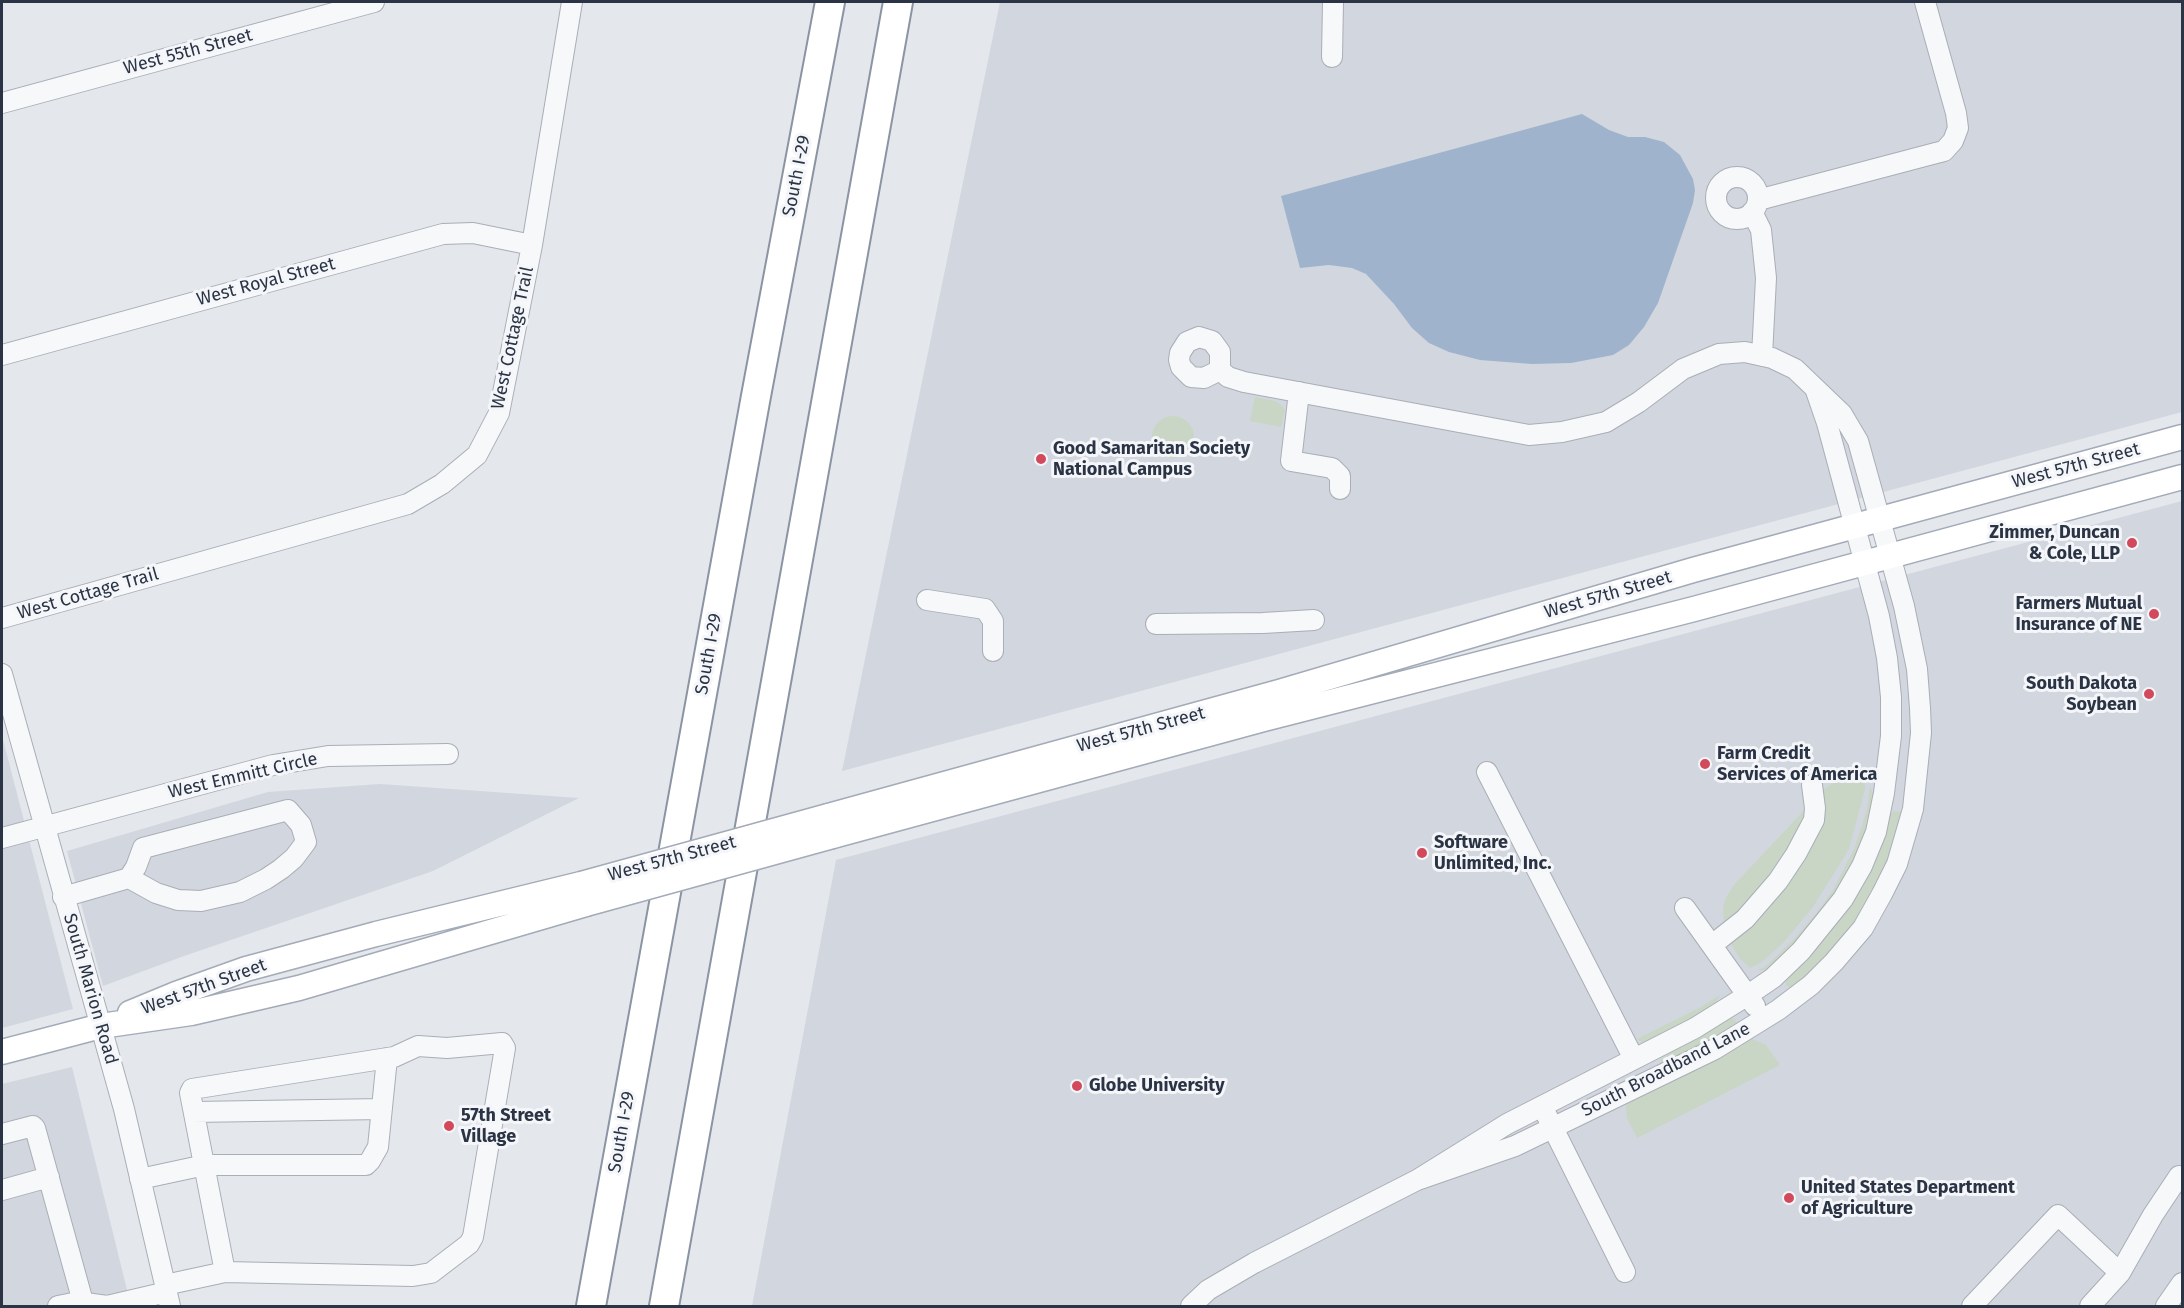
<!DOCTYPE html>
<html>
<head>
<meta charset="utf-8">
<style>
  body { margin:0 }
  #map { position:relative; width:2184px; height:1308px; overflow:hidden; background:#e4e7ec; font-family:"Fira Sans",sans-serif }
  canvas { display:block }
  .frame { position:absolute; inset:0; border:3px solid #2b3445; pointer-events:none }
</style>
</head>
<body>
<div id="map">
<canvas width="2184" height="1308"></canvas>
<div class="frame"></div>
</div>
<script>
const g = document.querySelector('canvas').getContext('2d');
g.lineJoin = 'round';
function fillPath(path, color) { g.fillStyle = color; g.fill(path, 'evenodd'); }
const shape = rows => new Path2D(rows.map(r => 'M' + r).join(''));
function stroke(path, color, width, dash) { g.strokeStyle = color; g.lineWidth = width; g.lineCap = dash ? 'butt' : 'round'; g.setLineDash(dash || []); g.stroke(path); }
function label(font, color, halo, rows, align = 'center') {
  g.font = font + ' "Fira Sans",sans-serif'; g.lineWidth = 6; g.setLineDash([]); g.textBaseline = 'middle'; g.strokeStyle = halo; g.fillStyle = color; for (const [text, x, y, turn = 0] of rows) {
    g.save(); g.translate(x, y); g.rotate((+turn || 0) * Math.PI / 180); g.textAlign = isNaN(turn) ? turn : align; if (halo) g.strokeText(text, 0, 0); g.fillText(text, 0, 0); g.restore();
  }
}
fillPath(shape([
  [1000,2,2182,2,2182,412,842,771],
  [2182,501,2182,1306,752,1306,836,860],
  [2,736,73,1009,2,1028],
  [380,784,579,798,433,871,184,956,103,986,67,851,268,792],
  [72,1067,131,1306,2,1306,2,1084]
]), '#d2d6de');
fillPath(shape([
  [1255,397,1275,401,1281,405,1285,410,1281,427,1250,421],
  '1152 437a21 21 0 1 1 42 0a21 21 0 1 1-42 0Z',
  [1846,779,1865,782,1865,789,1849,849,1813,907,1783,943,1762,962,1750,968,1740,959,1724,932,1723,907,1727,896,1734,885,1823,790,1834,782],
  [1870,787,1874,795,1866,831,1844,881,1808,933,1766,971,1757,970,1765,967,1793,940,1815,915,1833,890,1854,849,1867,810],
  [1895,811,1901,812,1902,818,1889,857,1870,897,1854,922,1829,954,1801,984,1791,988,1786,985,1786,980,1818,946,1840,918,1889,814],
  [1720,995,1711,1010,1643,1043,1637,1039,1701,1007],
  [1730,1018,1734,1019,1738,1026,1663,1065,1660,1061,1662,1058],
  [1752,1039,1766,1045,1780,1065,1637,1138,1627,1118,1626,1104]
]), '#c9d6c5');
fillPath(shape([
  [1582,114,1609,130,1628,137,1645,137,1664,142,1680,155,1693,179,1695,190,1693,203,1658,303,1644,327,1629,345,1613,355,1571,363,1532,364,1480,360,1449,352,1429,343,1412,328,1394,304,1366,274,1352,268,1329,265,1300,268,1281,196]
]), '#9fb4cc');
const minor = shape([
  [1332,57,1333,2],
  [2,103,374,2],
  '1716 198a21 21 0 1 1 42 0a21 21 0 1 1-42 0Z',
  [1758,200,1936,153,1944,151,1953,141,1958,128,1956,113,1925,2],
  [1752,212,1761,230,1766,278,1762,356],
  [1199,337,1212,341,1220,352,1220,370,1204,378,1191,377,1181,367,1179,360,1180,353,1187,342,1199,337],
  [2,355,443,234,473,233,532,245],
  [1220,370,1228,377,1244,382,1529,435,1562,432,1606,422,1639,402,1683,369,1719,354,1745,352,1772,358,1795,369,1842,414,1858,441,1904,606,1917,669,1920,708,1921,733,1913,809,1897,864,1882,894,1863,928,1834,962,1811,985,1778,1010,1715,1049,1515,1146,1417,1180],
  [1299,392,1291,461,1332,468,1340,476,1340,489],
  [927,600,985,609,993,621,993,651],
  [2,618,408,504,442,484,477,455,499,413,532,245,572,2],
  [1156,624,1263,623,1314,620],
  [2,674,124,1109,170,1306],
  [1487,772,1634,1059],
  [2,838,273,765,328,756,448,754],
  [63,897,129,878,156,893,178,900,201,901,240,892,266,879,281,869,294,858,306,842,301,825,288,810,143,848,136,867,129,878],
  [1685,908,1755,1006],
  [1712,945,1745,919,1778,881,1796,854,1814,820,1815,808,1812,785],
  [194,1112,382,1109],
  [1547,1116,1625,1272],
  [2,1134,33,1126,35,1128,83,1302],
  [140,1179,205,1165,366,1165,370,1161,378,1147,387,1058],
  [2,1190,49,1177],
  [165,1285,225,1272,413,1276,431,1273,469,1244,473,1237,505,1048,502,1043,447,1048,418,1046,394,1057,192,1089,190,1093,225,1272],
  [58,1306,78,1302,107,1306,167,1292],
  [1191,1306,1208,1290,1254,1263,1417,1180,1507,1124,1695,1028,1748,995,1773,978,1801,951,1843,899,1862,866,1876,832,1884,793,1891,736,1891,697,1887,658,1879,616,1827,423,1816,391],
  [1972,1306,2058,1215,2120,1273],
  [2090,1306,2120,1273,2153,1215,2179,1176,2182,1178],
  [2166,1306,2182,1283]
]);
const major = shape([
  [828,816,1279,692,1693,570,2182,437],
  [833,836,1264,719,1694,609,2182,477],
  [130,1013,176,994,246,969,376,934,581,884],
  [2,1052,101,1026,191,1013,299,988,586,904]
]);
const highway = shape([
  [591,1306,756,396,830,2],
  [664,1306,898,2]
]);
stroke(minor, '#a9aeb7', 22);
stroke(major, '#a3abb8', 27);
stroke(highway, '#8b94a3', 32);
stroke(minor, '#f7f8fa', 20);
stroke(major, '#fff', 24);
stroke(highway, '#fff', 28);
const majorBridge = shape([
  [581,884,828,816],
  [586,904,833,836]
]);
stroke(majorBridge, '#a3abb8', 27, []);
stroke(majorBridge, '#fff', 24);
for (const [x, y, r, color] of [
  [1041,459,6,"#d1495b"],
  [2132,543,6,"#d1495b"],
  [2154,614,6,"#d1495b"],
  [2149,694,6,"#d1495b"],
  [1705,764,6,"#d1495b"],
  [1422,853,6,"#d1495b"],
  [1077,1086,6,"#d1495b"],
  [449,1126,6,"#d1495b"],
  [1789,1198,6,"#d1495b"]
]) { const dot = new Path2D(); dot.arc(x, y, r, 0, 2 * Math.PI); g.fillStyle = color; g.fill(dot); stroke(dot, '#f4f6f9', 2); }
label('18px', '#2b3445', '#f4f6f9', [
  ["West 55th Street",188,52,-15],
  ["South I-29",797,176,-79],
  ["West Royal Street",266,282,-15],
  ["West Cottage Trail",513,338,-78],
  ["West 57th Street",2076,466,-15],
  ["West Cottage Trail",88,594,-16],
  ["West 57th Street",1608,595,-16],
  ["South I-29",709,654,-80],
  ["West 57th Street",1141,730,-15],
  ["West Emmitt Circle",243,776,-13],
  ["West 57th Street",672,859,-15],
  ["West 57th Street",204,987,-20],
  ["South Marion Road",90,989,74],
  ["South Broadband Lane",1666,1070,-27],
  ["South I-29",622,1132,-80]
]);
label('bold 18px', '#2b3445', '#f4f6f9', [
  ["Good Samaritan Society",1053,449],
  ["National Campus",1053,470],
  ["Zimmer, Duncan",2120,533,"right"],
  ["& Cole, LLP",2120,554,"right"],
  ["Farmers Mutual",2142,604,"right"],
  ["Insurance of NE",2142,625,"right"],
  ["South Dakota",2137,684,"right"],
  ["Soybean",2137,705,"right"],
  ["Farm Credit",1717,754],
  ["Services of America",1717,775],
  ["Software",1434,843],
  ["Unlimited, Inc.",1434,864],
  ["Globe University",1089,1086],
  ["57th Street",461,1116],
  ["Village",461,1137],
  ["United States Department",1801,1188],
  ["of Agriculture",1801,1209]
], 'left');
</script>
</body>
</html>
